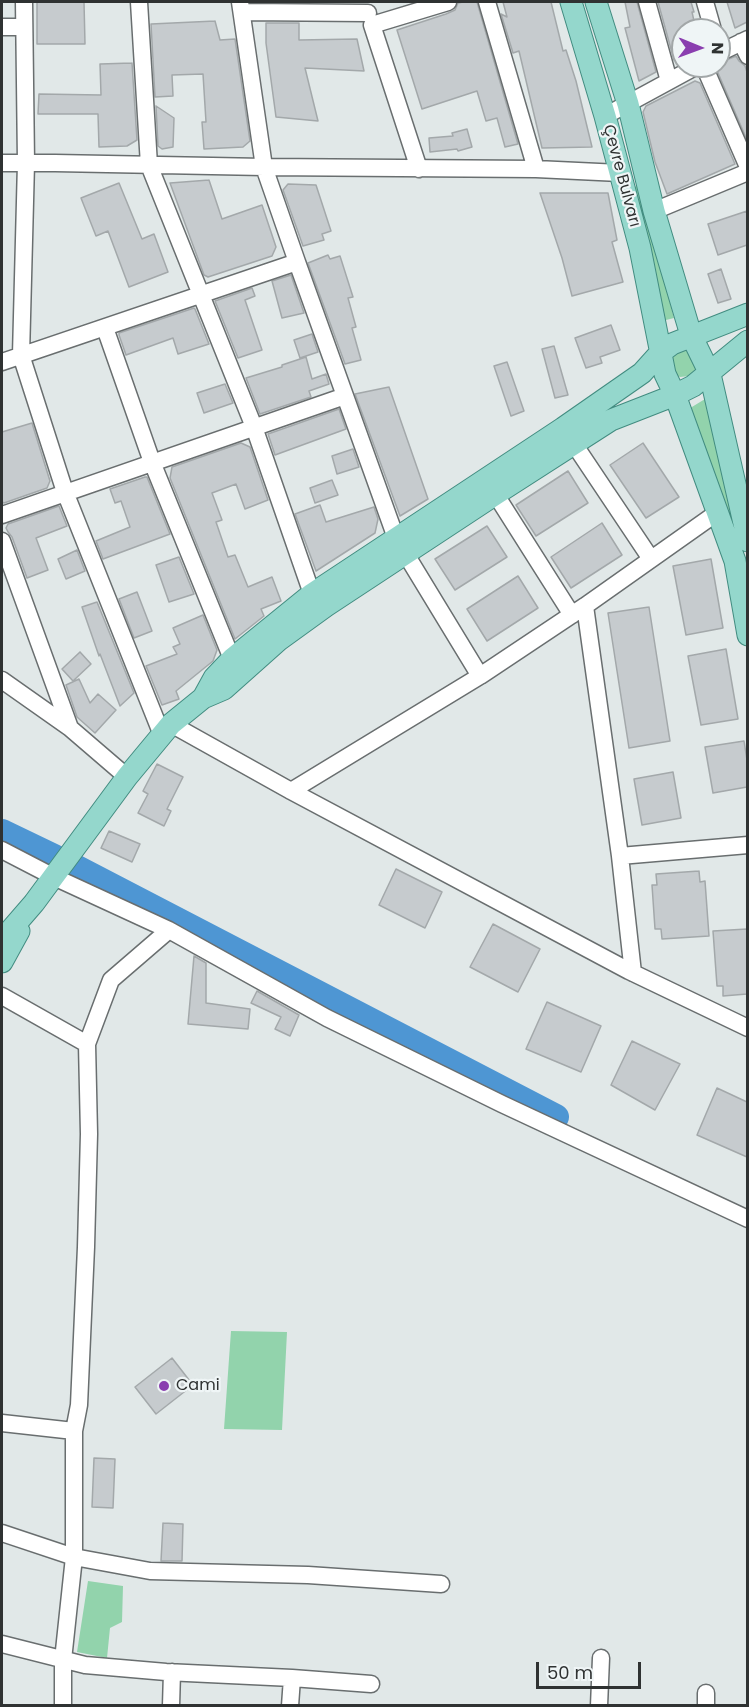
<!DOCTYPE html>
<html>
<head>
<meta charset="utf-8">
<style>
  body { margin:0 }
  #map { position:relative; width:749px; height:1707px; overflow:hidden; background:#e1e8e8; font-family:Poppins,sans-serif }
  canvas { display:block }
  .frame { position:absolute; inset:0; border:3px solid #2f3232; pointer-events:none }
  .north { position:absolute; left:671px; top:18px; width:60px; height:60px; box-sizing:border-box; background:#eff5f6; border:2px solid #a2a7a8; border-radius:50%; rotate:91deg; font-size:16px; font-weight:700; line-height:24px; text-align:center; color:#2f3232 }
  .north::after { content:''; display:block; margin:auto; width:21px; height:27px; background:#8a3eaf; clip-path:polygon(50% 0,100% 100%,50% 72%,0 100%) }
  .scale { position:absolute; left:536px; top:1662px; width:105px; height:27px; box-sizing:border-box; border:3px solid #2f3232; border-top:0; padding-left:8px; font-size:18px; line-height:21px; white-space:nowrap; color:#2f3232; -webkit-text-stroke:4px #eff5f6; paint-order:stroke }
</style>
</head>
<body>
<div id="map">
<canvas width="749" height="1707"></canvas>
<div class="frame"></div>
<div class="north">N</div>
<div class="scale">50 m</div>
</div>
<script>
const g = document.querySelector('canvas').getContext('2d');
g.lineJoin = 'round';
function fillPath(path, color) { g.fillStyle = color; g.fill(path, 'evenodd'); }
const shape = rows => new Path2D(rows.map(r => 'M' + r).join(''));
function stroke(path, color, width, dash) { g.strokeStyle = color; g.lineWidth = width; g.lineCap = dash ? 'butt' : 'round'; g.setLineDash(dash || []); g.stroke(path); }
function label(font, color, halo, rows, align = 'center') {
  g.font = font + ' Poppins,sans-serif'; g.lineWidth = 4.5; g.setLineDash([]); g.textBaseline = 'middle'; g.strokeStyle = halo; g.fillStyle = color; for (const [text, x, y, turn = 0] of rows) {
    g.save(); g.translate(x, y); g.rotate((+turn || 0) * Math.PI / 180); g.textAlign = isNaN(turn) ? turn : align; if (halo) g.strokeText(text, 0, 0); g.fillText(text, 0, 0); g.restore();
  }
}
fillPath(shape([
  [639,186,674,318,662,321,633,187],
  [681,350,689,351,697,366,696,370,689,376,680,377,676,375,671,358,673,355],
  [705,399,736,527,730,528,687,410],
  [231,1331,287,1332,282,1430,224,1429],
  [88,1581,123,1586,122,1622,110,1628,107,1658,77,1652]
]), '#92d3ac');
stroke(shape([
  [2,832,54,857],
  [75,867,556,1117]
]), '#4e96d3', 26);
const building = shape([
  [37,2,84,2,85,44,37,44,37,2],
  [463,2,477,2,518,144,505,147,497,118,486,121,477,91,422,109,397,30,446,14,455,10,458,3,463,2],
  [503,2,551,2,563,51,566,50,576,81,592,147,542,148,519,51,513,53,501,14,507,17,503,2],
  [625,2,637,2,656,72,639,81,625,28,630,27,625,2],
  [658,2,691,2,694,12,692,12,696,30,683,30,683,57,674,60,658,2],
  [727,2,747,2,747,22,735,28,727,2],
  [215,21,220,40,235,39,250,141,243,147,204,149,202,122,206,122,203,74,172,75,173,96,155,97,151,24,215,21],
  [266,23,299,23,299,40,357,39,364,71,305,68,318,121,276,117,266,43,266,23],
  [736,56,739,61,745,66,747,72,747,140,715,66,719,66,719,63,736,56],
  [132,63,137,140,127,146,99,147,98,114,38,114,39,94,101,95,100,64,132,63],
  [695,81,700,83,735,164,667,194,655,162,643,112,646,106,695,81],
  [156,106,174,118,173,147,162,149,158,146,156,106],
  [467,129,472,147,458,151,457,149,430,152,429,138,453,136,452,133,467,129],
  [209,180,222,219,262,205,276,247,272,256,208,277,204,275,170,183,209,180],
  [119,183,142,239,154,234,168,272,129,287,108,231,96,236,81,198,119,183],
  [288,184,316,185,331,231,322,234,324,240,303,246,283,190,288,184],
  [540,193,608,193,617,240,612,242,623,282,572,296,562,258,540,193],
  [747,211,747,245,718,255,708,224,747,211],
  [328,255,330,259,340,256,353,297,348,298,356,327,352,328,361,360,345,364,308,263,328,255],
  [721,269,731,299,718,303,708,274,721,269],
  [291,275,304,313,282,318,272,281,291,275],
  [252,288,255,296,245,300,262,350,238,358,215,301,252,288],
  [194,308,195,309,209,344,178,354,173,338,126,355,119,335,119,333,194,308],
  [611,325,620,350,600,357,602,363,586,368,575,338,611,325],
  [312,334,318,352,300,358,294,340,312,334],
  [554,346,568,395,555,398,542,349,554,346],
  [306,357,312,379,326,374,329,384,309,391,311,397,260,414,246,378,282,367,282,365,306,357],
  [507,362,524,411,511,416,494,366,507,362],
  [225,384,233,403,204,413,197,393,225,384],
  [389,387,428,499,400,516,355,394,389,387],
  [339,409,346,429,275,455,268,434,339,409],
  [32,423,50,481,47,488,4,503,2,502,2,432,32,423],
  [241,443,250,447,268,500,245,509,236,484,212,493,222,520,216,522,228,557,235,555,248,587,272,577,281,601,261,609,264,616,235,639,170,478,172,467,241,443],
  [643,443,679,497,646,518,610,465,643,443],
  [353,449,359,467,337,474,332,456,353,449],
  [568,471,588,503,536,536,516,505,568,471],
  [145,477,147,477,170,534,103,559,96,541,130,527,121,501,115,503,110,489,145,477],
  [332,480,338,495,315,503,310,488,332,480],
  [320,505,326,522,374,507,378,519,375,533,316,571,295,514,320,505],
  [59,506,67,526,36,538,48,570,27,578,12,537,8,532,6,528,8,524,59,506],
  [602,523,622,555,571,588,551,557,602,523],
  [487,526,507,557,455,590,435,559,487,526],
  [77,550,85,571,66,579,58,559,77,550],
  [179,557,194,594,169,602,156,565,179,557],
  [711,559,723,628,686,635,673,566,711,559],
  [518,576,538,608,487,641,467,609,518,576],
  [137,592,152,631,134,638,119,599,137,592],
  [97,602,134,693,120,706,100,654,99,656,82,607,97,602],
  [649,607,670,741,629,748,608,613,649,607],
  [203,615,217,650,213,661,176,691,179,699,162,705,146,666,177,654,173,647,180,644,173,628,203,615],
  [726,649,738,719,701,725,688,656,726,649],
  [80,652,91,664,73,681,62,669,80,652],
  [79,679,90,703,98,694,116,710,95,733,77,717,66,685,79,679],
  [744,741,747,760,747,787,713,793,705,747,744,741],
  [157,764,183,777,167,809,171,811,164,826,138,813,148,794,143,791,157,764],
  [673,772,681,818,642,825,634,779,673,772],
  [109,831,140,844,132,862,101,848,109,831],
  [396,869,442,892,425,928,379,905,396,869],
  [699,871,700,882,705,881,709,936,662,939,661,929,655,929,652,885,657,885,656,874,699,871],
  [493,924,540,949,518,992,470,967,493,924],
  [747,929,747,994,723,996,723,986,717,986,713,931,747,929],
  [194,956,206,963,206,1003,250,1009,248,1029,188,1024,194,956],
  [257,991,299,1015,290,1036,275,1029,281,1017,251,1003,257,991],
  [547,1002,601,1026,581,1072,526,1049,547,1002],
  [632,1041,680,1064,655,1110,611,1085,632,1041],
  [717,1088,747,1102,747,1157,697,1135,717,1088],
  [172,1358,193,1385,156,1414,135,1387,172,1358],
  [94,1458,115,1459,113,1508,92,1507,94,1458],
  [163,1523,183,1524,182,1561,161,1561,163,1523]
]);
fillPath(building, '#c6cbce');
stroke(building, '#a3a8aa', 1.5);
const minor = shape([
  [24,2,26,163,21,355,65,492,162,735],
  [139,2,149,165,254,427,312,594],
  [487,2,536,169],
  [647,2,669,81],
  [705,2,713,30],
  [242,12,368,13],
  [2,27,24,27],
  [741,42,748,56],
  [719,53,748,39],
  [704,66,748,167],
  [605,116,697,66],
  [2,163,55,163,264,167,536,169,620,173],
  [419,169,372,25,448,2],
  [654,211,748,172],
  [297,262,396,538,480,676],
  [105,328,152,462,232,659],
  [2,362,297,262,264,167,240,2],
  [568,435,651,559],
  [489,484,572,615],
  [2,515,345,396],
  [2,541,70,728],
  [585,606,620,856,633,973],
  [2,680,70,728,127,777],
  [171,724,291,791,629,971,748,1028],
  [291,791,480,676,585,606,718,512],
  [2,850,54,877,169,930,327,1018,502,1104,748,1219],
  [620,856,748,845],
  [2,996,87,1044],
  [2,1423,74,1431],
  [2,1533,74,1557,150,1571,308,1575,441,1584],
  [2,1644,85,1665,166,1672,292,1678,371,1684],
  [63,1706,63,1660,74,1557,74,1431,79,1405,86,1247,89,1134,87,1044,111,980,169,930],
  [171,1706,172,1672],
  [290,1706,292,1678],
  [599,1706,601,1658],
  [706,1706,706,1693]
]);
const major = shape([
  [571,2,605,116,640,248,665,374,675,395,735,561,748,635],
  [596,2,628,104,654,211,691,335,710,374,748,541],
  [203,698,214,678,232,659,312,594,563,428,642,373,660,353,672,344,748,314],
  [2,940,34,903,127,777,171,724,203,698,224,689,279,640,326,606,496,494,611,420,675,395,693,386,748,341],
  [2,962,19,931]
]);
stroke(minor, '#696e6f', 19);
stroke(major, '#428c80', 23);
stroke(minor, '#fff', 16);
stroke(major, '#94d7cc', 21);
for (const [x, y, r, color] of [
  [164,1386,6,"#8a3eaf"]
]) { const dot = new Path2D(); dot.arc(x, y, r, 0, 2 * Math.PI); g.fillStyle = color; g.fill(dot); stroke(dot, '#eff5f6', 2); }
label('16px', '#2f3232', '#eff5f6', [
  ["Çevre Bulvarı",621,176,75]
]);
label('16px', '#2f3232', '#eff5f6', [
  ["Cami",176,1386]
], 'left');
</script>
</body>
</html>
